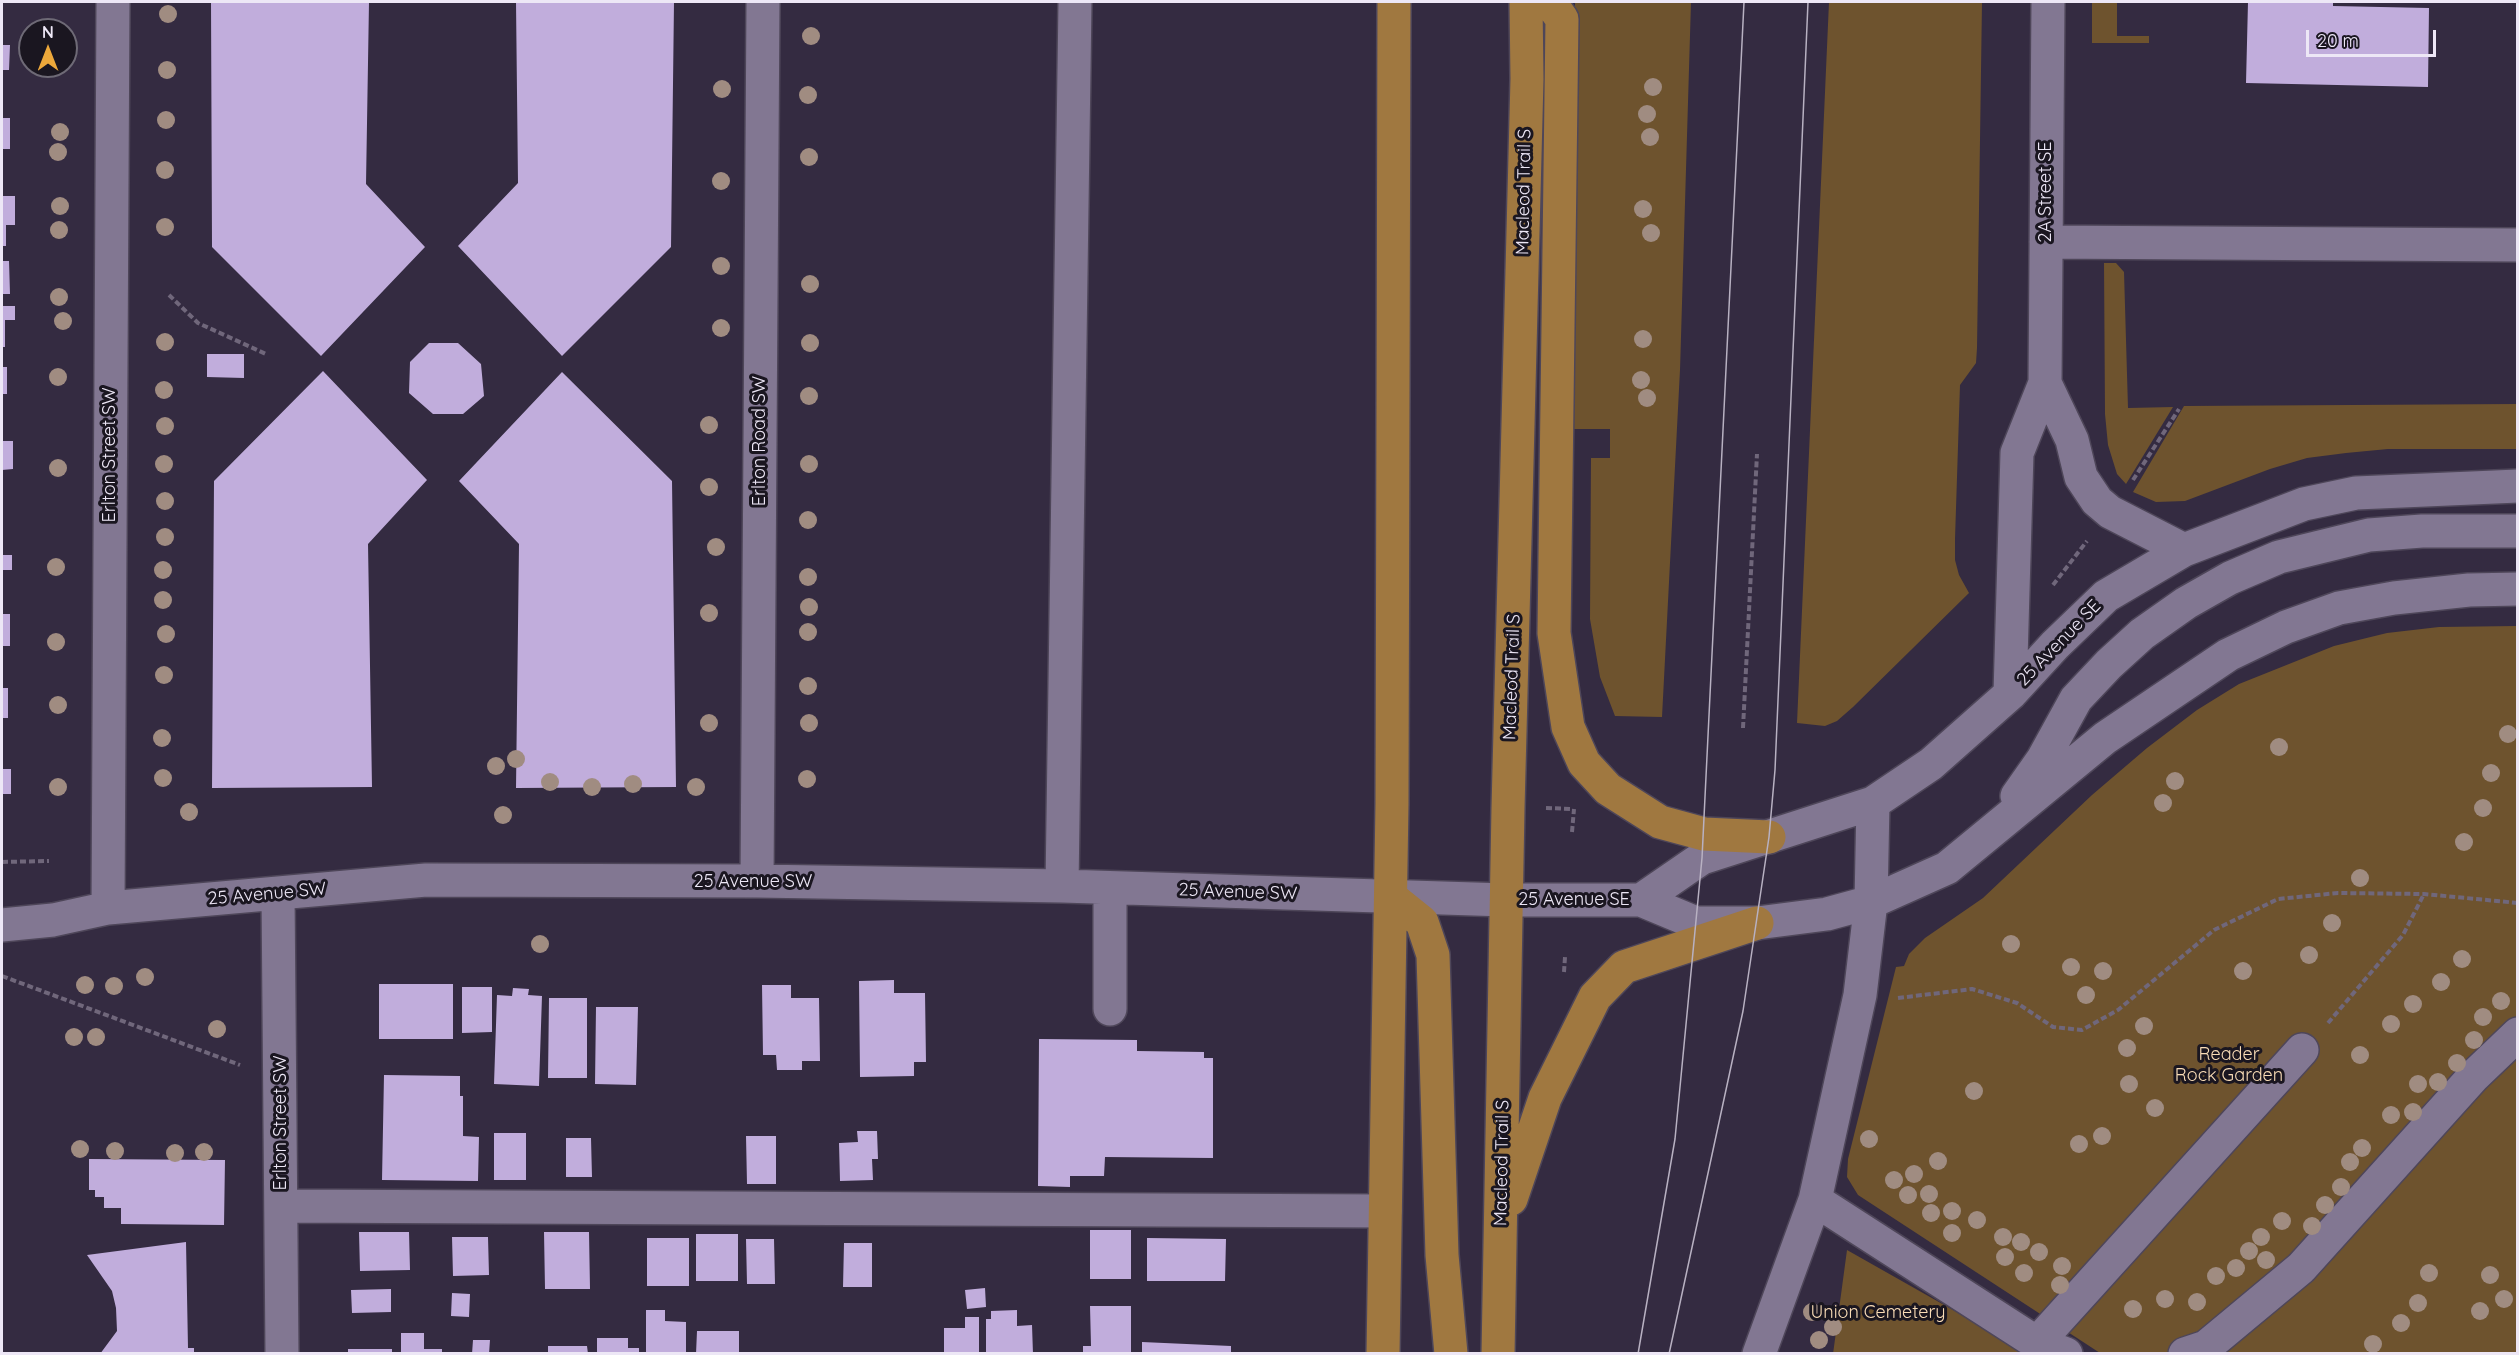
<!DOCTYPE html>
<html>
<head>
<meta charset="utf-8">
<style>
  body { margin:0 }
  #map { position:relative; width:2519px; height:1355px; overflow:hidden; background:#342b41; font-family:Quicksand,sans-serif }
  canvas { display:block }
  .frame { position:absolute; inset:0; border:3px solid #ede7f6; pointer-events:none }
  .north { position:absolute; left:18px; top:18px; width:60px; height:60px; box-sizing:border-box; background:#1a1620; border:2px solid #6e6a76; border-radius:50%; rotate:0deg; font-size:16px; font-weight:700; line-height:24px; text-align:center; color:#ede7f6 }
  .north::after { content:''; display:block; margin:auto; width:21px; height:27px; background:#eda83b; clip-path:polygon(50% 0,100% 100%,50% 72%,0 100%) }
  .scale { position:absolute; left:2306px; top:30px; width:130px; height:27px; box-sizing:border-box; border:3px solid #ede7f6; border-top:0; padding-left:8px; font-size:18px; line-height:21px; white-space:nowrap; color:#ede7f6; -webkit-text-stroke:4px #1a1620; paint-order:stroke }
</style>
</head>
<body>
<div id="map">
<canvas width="2519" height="1355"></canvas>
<div class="frame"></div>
<div class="north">N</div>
<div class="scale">20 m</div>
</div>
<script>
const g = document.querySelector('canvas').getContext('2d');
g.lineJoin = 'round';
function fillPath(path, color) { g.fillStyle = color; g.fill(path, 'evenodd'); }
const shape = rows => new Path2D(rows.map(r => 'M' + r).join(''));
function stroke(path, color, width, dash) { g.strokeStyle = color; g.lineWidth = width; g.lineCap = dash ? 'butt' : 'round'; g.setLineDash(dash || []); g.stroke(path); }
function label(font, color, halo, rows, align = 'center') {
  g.font = font + ' Quicksand,sans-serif'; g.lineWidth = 6; g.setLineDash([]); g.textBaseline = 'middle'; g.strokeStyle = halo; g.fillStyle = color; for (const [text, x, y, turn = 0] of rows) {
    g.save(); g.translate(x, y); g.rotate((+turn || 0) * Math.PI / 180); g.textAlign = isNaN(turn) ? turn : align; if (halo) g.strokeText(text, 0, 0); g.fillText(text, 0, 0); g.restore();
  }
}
fillPath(shape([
  [1575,2,1691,2,1680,370,1662,717,1615,716,1600,677,1590,619,1591,458,1610,458,1610,429,1573,429],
  [1829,2,1982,2,1977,348,1976,363,1960,385,1955,539,1955,560,1959,575,1969,593,1853,707,1837,721,1825,726,1797,723],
  [2092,2,2117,2,2117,36,2149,36,2149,43,2092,43],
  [2104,263,2116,263,2124,272,2128,408,2173,407,2126,484,2117,474,2108,445,2105,414],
  [2517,404,2517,449,2388,449,2346,453,2307,458,2270,469,2185,501,2156,502,2133,492,2184,406],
  [2517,626,2517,1353,2100,1353,1858,1195,1847,1177,1848,1159,1896,967,1904,966,1909,954,1925,938,1983,898,2092,795,2147,748,2197,710,2239,684,2334,646,2387,633,2439,627],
  [1847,1250,2029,1353,1833,1354]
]), '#6e532e');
fillPath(shape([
  [211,2,369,2,366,184,425,247,321,356,212,247],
  [516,2,674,2,671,247,562,356,458,246,518,183],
  [2248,2,2333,2,2333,6,2429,8,2428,87,2246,83],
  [2,45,10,45,9,70,2,70],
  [2,118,10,118,10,149,2,149],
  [2,196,15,196,15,225,6,225,6,246,2,246],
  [2,261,9,261,10,294,2,294],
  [2,306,15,306,15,320,5,320,5,347,2,347],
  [429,343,458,343,481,364,484,396,463,414,433,414,409,393,410,362],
  [207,354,244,354,244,378,207,377],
  [2,367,7,367,7,394,2,394],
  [323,371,427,480,368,544,372,787,212,788,214,481],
  [562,372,672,481,676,787,516,788,519,544,459,481],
  [2,441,13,441,13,469,2,470],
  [2,555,12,555,12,570,2,570],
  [2,614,10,614,10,646,2,646],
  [2,688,8,688,8,718,2,718],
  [2,769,11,769,11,794,2,794],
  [894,980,894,993,925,993,926,1062,914,1062,914,1076,860,1077,859,981],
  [379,984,453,984,453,1039,379,1039],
  [762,985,791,985,791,998,819,998,820,1061,802,1061,802,1070,777,1070,776,1055,763,1055],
  [462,987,492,987,492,1032,462,1033],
  [513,988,529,989,528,995,542,996,539,1086,494,1084,497,995,512,996],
  [549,998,587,998,587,1078,548,1078],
  [596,1007,638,1007,636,1085,595,1084],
  [1039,1039,1137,1040,1137,1051,1204,1052,1204,1058,1213,1058,1213,1158,1105,1157,1104,1176,1070,1176,1070,1187,1038,1186],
  [384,1075,460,1076,460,1096,463,1096,463,1136,479,1137,478,1181,382,1180],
  [857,1131,877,1131,878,1159,872,1159,873,1180,840,1181,839,1143,858,1142],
  [494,1133,526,1133,526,1180,494,1180],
  [746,1136,776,1136,776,1184,747,1184],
  [566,1138,591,1138,592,1177,566,1177],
  [89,1159,225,1160,224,1225,121,1224,121,1208,104,1208,104,1197,95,1197,95,1190,89,1190],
  [1090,1230,1131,1230,1131,1279,1090,1279],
  [359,1232,409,1232,410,1270,360,1271],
  [544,1232,589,1232,590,1289,545,1289],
  [696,1234,738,1234,738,1281,696,1281],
  [452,1237,488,1237,489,1275,453,1276],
  [647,1238,689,1238,689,1286,647,1286],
  [1147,1238,1226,1239,1225,1281,1147,1281],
  [746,1239,774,1239,775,1284,747,1284],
  [186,1242,188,1348,194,1348,194,1354,100,1354,117,1331,116,1308,112,1291,87,1255],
  [844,1243,872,1243,872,1287,843,1287],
  [985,1288,986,1307,967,1309,965,1290],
  [391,1289,391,1312,352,1313,351,1290],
  [452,1293,470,1294,469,1317,451,1316],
  [1090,1306,1131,1306,1131,1354,1083,1354,1083,1346,1091,1346],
  [646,1310,665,1310,665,1321,686,1322,686,1354,646,1354],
  [1017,1310,1017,1326,1032,1325,1033,1354,986,1354,986,1319,991,1319,991,1311],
  [965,1317,979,1317,979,1354,944,1354,944,1328,965,1328],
  [697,1331,739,1331,739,1354,696,1354],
  [401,1333,424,1333,424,1349,442,1349,442,1354,401,1354],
  [597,1338,628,1338,628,1348,639,1348,639,1354,597,1354],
  [473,1340,490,1340,489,1354,472,1354],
  [1142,1342,1231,1346,1231,1354,1142,1354],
  [548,1346,587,1346,588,1354,548,1354],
  [348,1349,392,1349,392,1354,348,1354]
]), '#c1addc');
const minor = shape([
  [2046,242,2518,245],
  [2045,383,2072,440,2081,477,2097,501,2110,512,2184,550],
  [2010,694,2017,453,2045,383,2048,2],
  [2017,796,2043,759,2076,699,2109,664,2142,634,2186,603,2230,578,2279,557,2369,535,2422,531,2518,531],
  [757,881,763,2],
  [1062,886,1075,2],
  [1110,888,1110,1009],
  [278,893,282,1354],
  [1641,900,1702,858,1873,803,1931,764,2010,694,2055,645,2106,596,2184,550,2304,504,2356,493,2518,486],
  [108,908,113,2],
  [2,925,53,920,108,908,426,880,757,881,1062,886,1506,900,1641,900,1696,923,1757,923,1827,914,1871,902,1947,868,2105,738,2228,655,2286,627,2339,608,2394,598,2469,590,2518,589],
  [1815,1200,2037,1343,2066,1354],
  [281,1206,1385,1211],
  [2037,1343,2302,1050],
  [1759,1354,1815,1200,1860,995,1871,902,1873,803],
  [2185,1354,2206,1347,2301,1268,2474,1076,2518,1034]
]);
const major = shape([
  [1550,2,1562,19,1554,633,1568,727,1584,763,1608,789,1660,822,1704,834,1769,837],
  [1391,897,1422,922,1433,955,1442,1255,1451,1354],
  [1511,1199,1545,1098,1595,997,1624,967,1757,923],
  [1383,1354,1392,804,1394,2],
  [1498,1354,1508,808,1527,79,1526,2]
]);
stroke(minor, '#4e4659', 36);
stroke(major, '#4e4659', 36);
stroke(shape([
  [169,295,198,323,266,354],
  [2133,480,2179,409],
  [2053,585,2087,541],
  [1743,728,1757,454],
  [1546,808,1571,809],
  [1572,832,1574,809],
  [2,862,49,861],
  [1564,972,1565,957],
  [2,976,240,1065],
  [1898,998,1972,989,2017,1003,2053,1027,2082,1030,2118,1010,2214,930,2278,899,2338,893,2424,894,2518,903],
  [2328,1023,2403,935,2424,894]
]), '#70677b', 4, [6, 3]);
stroke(minor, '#827792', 33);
stroke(major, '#a07840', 33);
stroke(shape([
  [1638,1354,1675,1139,1702,858,1744,2],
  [1669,1354,1743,1011,1769,837,1775,770,1808,2]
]), '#b8b1c2', 1.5);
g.fillStyle = '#a08c81';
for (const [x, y] of [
  [168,14],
  [811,36],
  [167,70],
  [1653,87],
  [722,89],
  [808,95],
  [1647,114],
  [166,120],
  [60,132],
  [1650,137],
  [58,152],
  [809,157],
  [165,170],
  [721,181],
  [60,206],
  [1643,209],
  [165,227],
  [59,230],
  [1651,233],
  [721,266],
  [810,284],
  [59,297],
  [63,321],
  [721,328],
  [1643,339],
  [165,342],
  [810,343],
  [58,377],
  [1641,380],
  [164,390],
  [809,396],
  [1647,398],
  [709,425],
  [165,426],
  [164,464],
  [809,464],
  [58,468],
  [709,487],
  [165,501],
  [808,520],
  [165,537],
  [716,547],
  [56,567],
  [163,570],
  [808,577],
  [163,600],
  [809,607],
  [709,613],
  [808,632],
  [166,634],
  [56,642],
  [164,675],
  [808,686],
  [58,705],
  [709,723],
  [809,723],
  [2508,734],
  [162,738],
  [2279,747],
  [516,759],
  [496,766],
  [2491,773],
  [163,778],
  [807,779],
  [2175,781],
  [550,782],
  [633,784],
  [58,787],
  [592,787],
  [696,787],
  [2163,803],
  [2483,808],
  [189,812],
  [503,815],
  [2464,842],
  [2360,878],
  [2332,923],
  [540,944],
  [2011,944],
  [2309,955],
  [2462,959],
  [2071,967],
  [2103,971],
  [2243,971],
  [145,977],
  [2441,982],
  [85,985],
  [114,986],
  [2086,995],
  [2501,1001],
  [2413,1004],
  [2483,1017],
  [2391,1024],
  [2144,1026],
  [217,1029],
  [74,1037],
  [96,1037],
  [2474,1040],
  [2127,1048],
  [2360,1055],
  [2457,1063],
  [2438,1082],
  [2129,1084],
  [2418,1084],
  [1974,1091],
  [2155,1108],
  [2413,1112],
  [2391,1115],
  [2102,1136],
  [1869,1139],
  [2079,1144],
  [2362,1148],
  [80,1149],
  [115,1151],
  [204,1152],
  [175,1153],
  [1938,1161],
  [2350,1162],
  [1914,1174],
  [1894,1180],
  [2341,1187],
  [1929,1194],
  [1908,1195],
  [2325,1205],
  [1952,1211],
  [1931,1213],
  [1977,1220],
  [2282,1221],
  [2312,1226],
  [1952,1233],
  [2003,1237],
  [2261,1237],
  [2021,1242],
  [2249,1251],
  [2039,1252],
  [2005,1257],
  [2266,1260],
  [2062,1266],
  [2236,1268],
  [2024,1273],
  [2429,1273],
  [2490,1275],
  [2216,1276],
  [2060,1285],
  [2165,1299],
  [2504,1299],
  [2197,1302],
  [2418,1303],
  [2133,1309],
  [2480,1311],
  [1812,1312],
  [2401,1323],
  [1833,1327],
  [1819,1340],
  [2373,1344]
]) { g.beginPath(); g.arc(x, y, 9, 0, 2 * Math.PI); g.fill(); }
label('18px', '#ede7f6', '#1a1620', [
  ["Macleod Trail S",1524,192,-89],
  ["2A Street SE",2046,192,-90],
  ["Erlton Road SW",760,441,-90],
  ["Erlton Street SW",110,455,-90],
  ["25 Avenue SE",2059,643,-46],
  ["Macleod Trail S",1512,677,-88],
  ["25 Avenue SW",753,882],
  ["25 Avenue SW",1238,892,2],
  ["25 Avenue SW",267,894,-5],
  ["25 Avenue SE",1574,900],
  ["Erlton Street SW",281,1123,-90],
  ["Macleod Trail S",1502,1163,-89]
]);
label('18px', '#f9dcb6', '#1a1620', [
  ["Reader",2229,1055],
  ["Rock Garden",2229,1076],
  ["Union Cemetery",1878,1313]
]);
</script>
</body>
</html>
